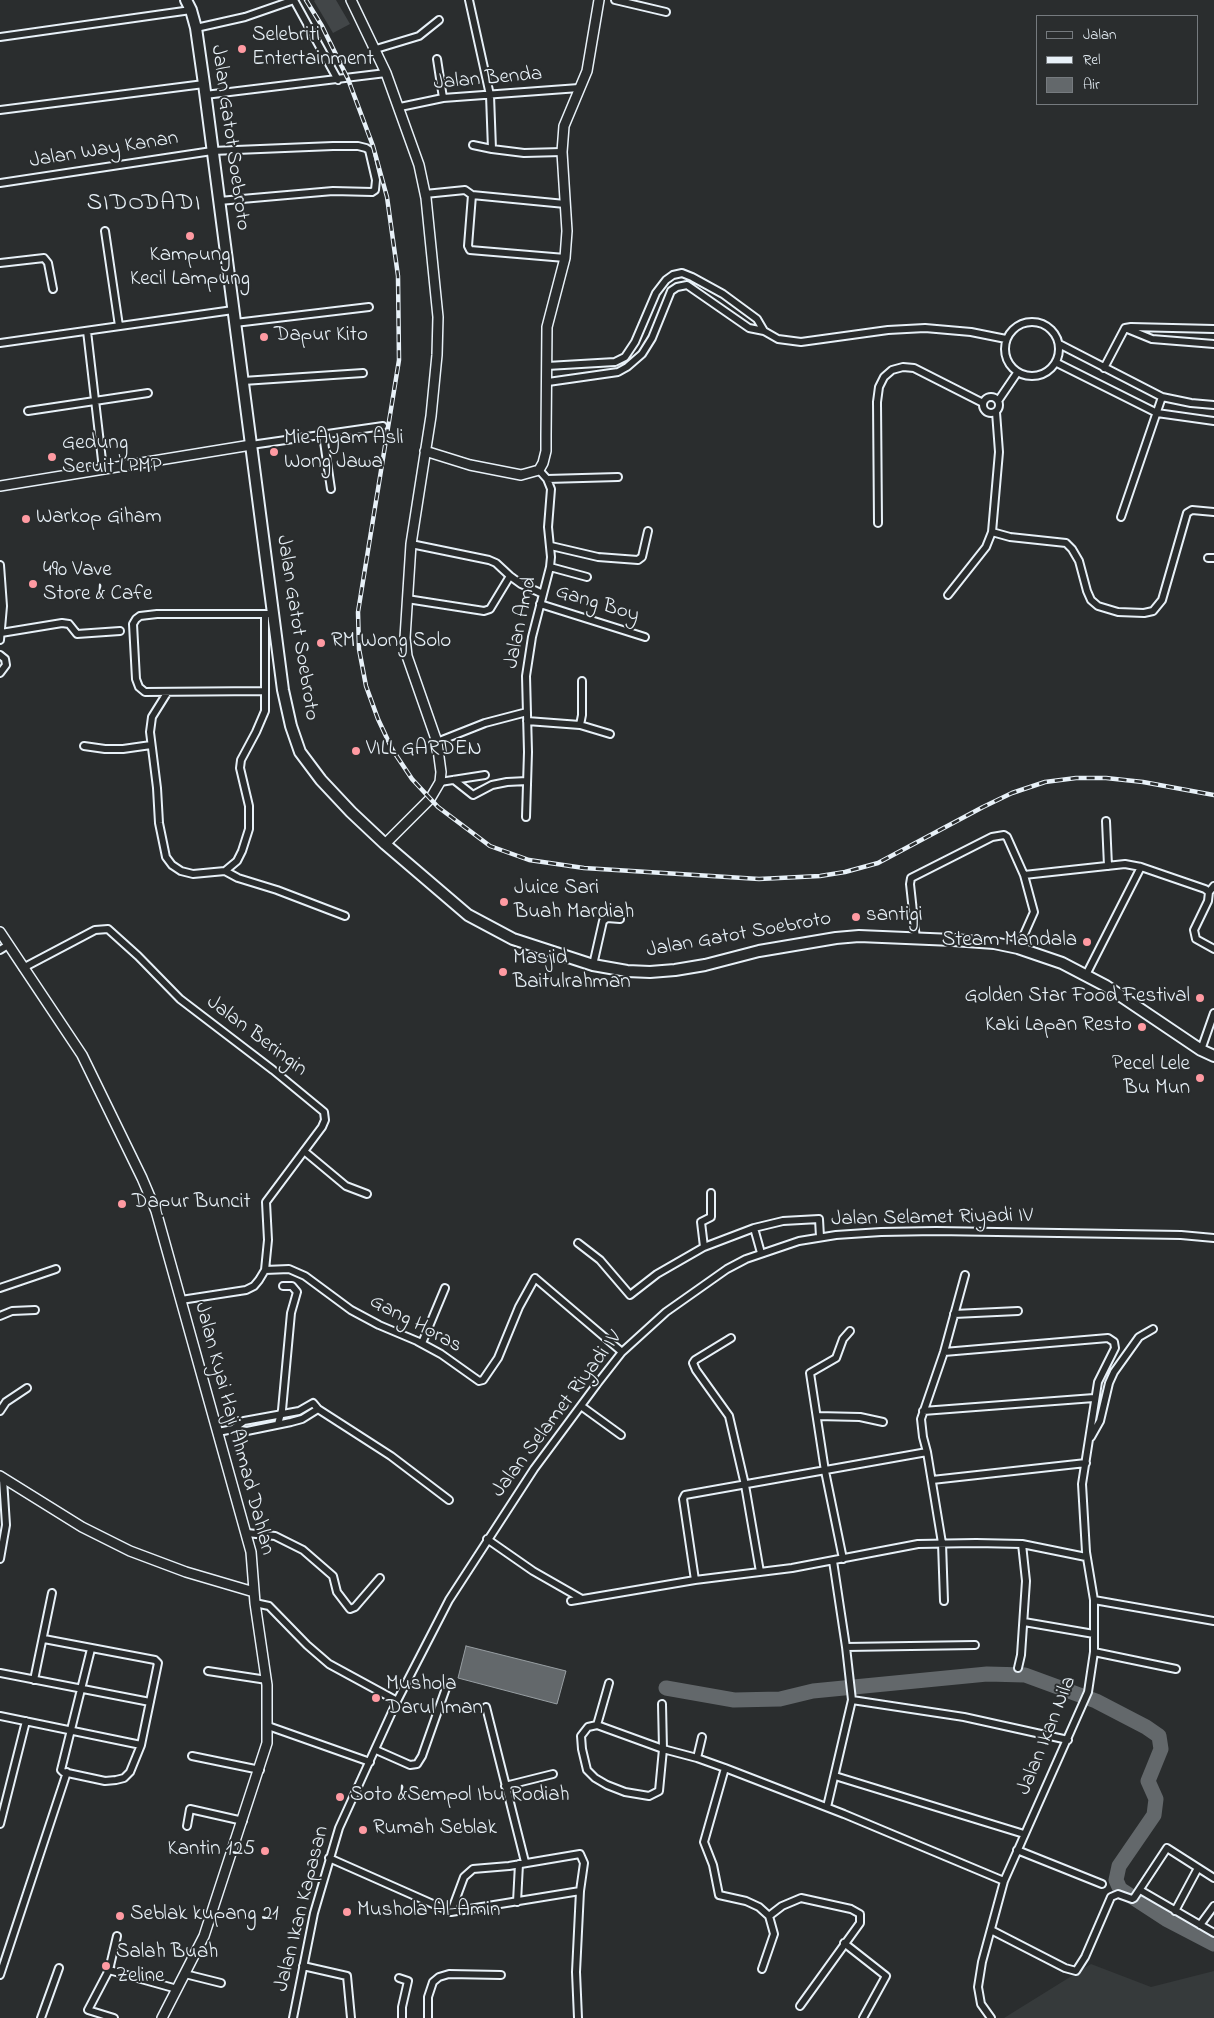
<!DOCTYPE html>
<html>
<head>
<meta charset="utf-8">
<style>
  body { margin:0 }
  #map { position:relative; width:1214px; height:2018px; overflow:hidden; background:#2a2d2e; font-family:"Indie Flower",sans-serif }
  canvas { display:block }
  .legend { position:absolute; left:1036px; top:15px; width:162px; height:90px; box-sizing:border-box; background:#2a2d2e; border:1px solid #767b7f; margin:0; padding:6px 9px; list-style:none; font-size:15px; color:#e8f1f8 }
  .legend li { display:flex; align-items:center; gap:10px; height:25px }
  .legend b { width:25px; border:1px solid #767b7f }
</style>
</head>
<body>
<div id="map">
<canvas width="1214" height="2018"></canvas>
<ul class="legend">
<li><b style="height:6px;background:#2a2d2e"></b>Jalan</li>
<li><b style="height:6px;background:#e8f1f8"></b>Rel</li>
<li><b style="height:14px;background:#63686b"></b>Air</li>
</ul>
</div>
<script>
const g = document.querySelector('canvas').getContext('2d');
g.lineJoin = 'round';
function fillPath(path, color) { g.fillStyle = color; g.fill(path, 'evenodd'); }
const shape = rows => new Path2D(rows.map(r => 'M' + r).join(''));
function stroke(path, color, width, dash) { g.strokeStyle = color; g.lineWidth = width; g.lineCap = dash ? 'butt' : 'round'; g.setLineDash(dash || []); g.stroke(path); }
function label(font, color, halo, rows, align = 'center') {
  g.font = font + ' "Indie Flower",sans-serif'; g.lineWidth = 4; g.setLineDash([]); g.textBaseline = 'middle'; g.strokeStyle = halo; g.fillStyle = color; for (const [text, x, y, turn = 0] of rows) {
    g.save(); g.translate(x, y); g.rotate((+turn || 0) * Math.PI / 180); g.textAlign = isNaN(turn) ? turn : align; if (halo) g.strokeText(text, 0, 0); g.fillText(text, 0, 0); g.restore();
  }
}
fillPath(shape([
  [1091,1964,1151,1987,1214,1971,1214,2018,1004,2018]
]), '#363a3b');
fillPath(shape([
  [315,0,336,0,350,24,333,33,314,1]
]), '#424648');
const water = shape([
  [466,1646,566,1671,557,1704,458,1678,466,1646]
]);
fillPath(water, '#63686b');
stroke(water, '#989fa3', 1);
stroke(shape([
  [666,1688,734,1700,780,1699,813,1691,987,1674,1025,1675,1096,1701,1146,1727,1159,1736,1161,1749,1148,1781,1156,1799,1154,1815,1119,1866,1116,1880,1120,1889,1166,1919,1214,1944]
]), '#63686b', 15);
const street = shape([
  [294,0,338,80],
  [469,0,490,95,492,149,473,145],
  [615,0,666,12],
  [196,28,245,17,294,0],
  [0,37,191,10],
  [376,49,419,36,439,20],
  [437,59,443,98],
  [205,95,386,73],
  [400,107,443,98,579,88],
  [0,110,204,84],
  [492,149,524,153,562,152],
  [0,183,212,151,333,146,358,146,366,148,369,150,376,180,375,190,372,192,333,191,219,201],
  [425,194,465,190,472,195],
  [472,195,468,246,470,250,565,258],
  [472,195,565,204],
  [105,231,119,326],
  [0,263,44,258,48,263,53,289],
  '1005 349a27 27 0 1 1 54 0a27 27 0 1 1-54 0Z',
  [235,323,369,307],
  [1125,328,1152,339,1214,344],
  [87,331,103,469],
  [0,343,233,310],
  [1059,344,1162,397,1191,403,1214,405],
  [1057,363,1157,413,1214,421],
  [547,366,615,362,625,357,635,342,656,293,666,280,673,275,682,273,692,277,723,294,757,319,764,331],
  [1104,368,1125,328,1131,327,1214,329],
  [243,381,363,373],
  [548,382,618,372,627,367,642,354,652,338,671,291,677,287,687,285,749,328,764,331,778,339,801,342,888,330,925,328,971,332,1006,339],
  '983 405a8 8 0 1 1 16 0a8 8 0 1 1-16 0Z',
  [998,401,1017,373],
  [28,411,148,393],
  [323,435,331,489],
  [251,445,383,426],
  [547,479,618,477],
  [1121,517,1162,397],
  [878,523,877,402,879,387,884,377,892,370,903,367,914,368,983,403],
  [992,532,1010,537,1066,543,1072,549,1079,561,1087,591,1091,600,1098,606,1118,612,1144,613,1153,611,1162,600,1187,513,1192,510,1214,512],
  [411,544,489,560,496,563,510,576,521,584,543,594],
  [551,546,598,557,638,560,642,557,648,531],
  [1208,558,1214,558],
  [0,565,3,606,0,640],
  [550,567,587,577],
  [948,595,986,547,992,532,999,452,996,412],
  [407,599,484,611,490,609,510,576],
  [540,604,645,637],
  [1,633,62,623,69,624,77,634,120,631],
  [0,655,5,659,6,665,0,673],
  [264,691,145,692,139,687,136,679,133,624,136,619,140,616,157,614,269,614],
  [167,693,152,717,150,732,157,788,159,823,166,857,172,865,181,871,193,874,225,871,237,861,242,851,249,829,249,806,240,768,241,760,256,732,265,711,265,614],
  [527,721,580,725,582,715,582,681],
  [580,725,610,734],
  [437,742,485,723,527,712],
  [84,746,105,749,123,749,151,745],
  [454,780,473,795,492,785,507,782,527,781],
  [440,782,485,775],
  [526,817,528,752,526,676,532,637,550,567,551,557,548,527,551,489,547,479,539,470],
  [1106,821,1108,866],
  [225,871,238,878,277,890,345,916],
  [1024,875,1125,864,1141,867,1205,889,1209,892],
  [1214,886,1209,892,1208,901,1194,930,1196,939,1214,949],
  [916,939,910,884,911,878,992,837,1004,835,1007,837,1024,875,1034,912,1018,948],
  [0,950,8,945],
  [593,965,603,921,607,918,620,919],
  [23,968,95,930,108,929,138,956,180,999,273,1070,324,1112,325,1120,322,1127,266,1202,268,1240,265,1270,259,1280,254,1286,246,1290,181,1300],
  [1086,975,1141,867],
  [1201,1050,1214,1013],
  [304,1151,346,1186,367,1194],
  [754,1228,761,1253],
  [578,1243,600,1260,630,1295,657,1274,704,1247,754,1228,783,1221,819,1219,820,1237],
  [704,1247,701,1222,711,1217,711,1193],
  [265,1270,289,1269,305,1276,351,1310,379,1325,417,1341,441,1354,479,1381,483,1380,498,1358,519,1307,535,1278,622,1352],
  [0,1288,56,1269],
  [954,1314,1018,1311],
  [0,1316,12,1311,35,1310],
  [731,1338,695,1360,693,1363,696,1370,729,1416,745,1485,760,1572],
  [422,1343,445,1288],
  [944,1352,1108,1338,1114,1342,1115,1348,1098,1382,1082,1484,1086,1552,1094,1600,1094,1652,1088,1692,1004,1881,982,1962,978,1987,981,2004,991,2018],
  [581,1406,621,1435],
  [0,1411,6,1402,27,1388],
  [923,1411,1094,1398],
  [817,1416,860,1417,883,1422],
  [278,1424,282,1410,291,1313,297,1292,292,1286,283,1286],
  [233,1429,247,1431,291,1422,302,1419,318,1409],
  [218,1432,233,1429,244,1421,299,1411,313,1403,318,1409,391,1456,449,1500],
  [1091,1437,1100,1421,1109,1383,1114,1372,1139,1337,1153,1329],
  [932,1480,1086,1463],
  [247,1533,275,1536,303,1550,333,1576,337,1592,350,1609,355,1607,380,1578],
  [487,1539,533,1571,582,1599],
  [0,1559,6,1525,3,1479],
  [843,1559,825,1471,810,1373,836,1358,843,1339,850,1331],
  [695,1580,683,1499,685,1495,927,1452],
  [1094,1600,1214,1621],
  [571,1601,695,1580,792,1568,918,1544,976,1543,1022,1544,1086,1557],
  [944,1601,942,1543,927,1452,923,1437,921,1419,944,1352,965,1275],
  [255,1603,269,1606,307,1645,329,1664,397,1701],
  [1024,1622,1094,1634],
  [44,1639,155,1660,158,1663,141,1745,130,1772,124,1778,116,1780,105,1781,63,1772,61,1770,91,1649],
  [846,1647,975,1645],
  [1094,1652,1176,1669],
  [1018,1668,1021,1655,1026,1581,1022,1544],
  [208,1671,267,1680],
  [0,1673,150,1702],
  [34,1680,52,1593],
  [609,1683,597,1725,588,1727,581,1736,582,1749,587,1770,595,1778,607,1785,625,1792,649,1796,659,1791,663,1749,662,1704],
  [852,1700,964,1717,1068,1740],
  [486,1707,525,1862],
  [0,1716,141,1745],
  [597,1725,663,1749,697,1758,725,1768,844,1814,1004,1881],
  [268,1726,370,1762],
  [376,1750,410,1765,417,1764,422,1756,446,1688],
  [192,1756,260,1770],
  [697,1758,702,1737],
  [725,1768,704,1842,713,1865,719,1895,746,1901,759,1907,769,1916,774,1934,762,1969],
  [835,1776,1024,1834],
  [505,1786,553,1774],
  [827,1807,852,1700,846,1647,833,1561],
  [0,1824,26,1721],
  [187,1826,190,1809,243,1821],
  [1017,1850,1102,1884],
  [329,1858,451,1912,580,1891],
  [1140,1890,1214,1933],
  [517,1902,519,1864],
  [1175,1911,1198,1868],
  [451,1912,464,1877,473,1869,509,1866,580,1854,584,1863,580,1891,576,1972,578,2018],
  [769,1916,782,1906,801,1898,851,1909,860,1914,860,1923,800,2006],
  [1200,1925,1214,1906],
  [991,1930,1065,1968,1076,1971,1085,1957,1111,1897,1118,1894,1132,1899,1134,1898,1167,1848,1214,1878],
  [844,1943,886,1976,863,2018],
  [303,1966,347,1976,351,2018],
  [109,1970,177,1989],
  [185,1974,221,1983],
  [0,1975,67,1772],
  [399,1978,408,1981,402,2007,402,2018],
  [41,2018,59,1968],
  [114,2018,88,2010,109,1970,117,1936],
  [293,2018,314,1913,339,1828,397,1701,449,1600,534,1469,597,1384,622,1352,666,1312,727,1269,746,1259,799,1241,836,1235,881,1232,936,1231,1181,1235,1214,1238],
  [428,2018,428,1997,433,1982,439,1977,449,1974,501,1975]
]);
const secondary = shape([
  [351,0,386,73,419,165,426,198,438,317,437,355,431,416,411,544,405,638,407,656,437,742,441,772,440,782,430,799,385,844],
  [425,451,470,465,521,475,539,470,543,463,546,451,546,435,547,327,565,258,567,231,562,152,564,126,587,71,599,0],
  [0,486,251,445],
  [0,932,82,1055,142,1178,156,1211,251,1552,255,1603,267,1685,267,1743,204,1936,162,2018],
  [0,1476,82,1527,130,1551,186,1572,254,1592]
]);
const primary = shape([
  [186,0,191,10,196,28,204,84,283,690,291,726,300,752,321,780,351,812,385,844,468,915,513,939,593,965,627,971,650,972,675,970,705,965,759,951,836,938,859,936,953,940,994,943,1018,948,1062,963,1106,986,1201,1050,1214,1056]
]);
stroke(street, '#e8f1f8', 10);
stroke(secondary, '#e8f1f8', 12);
stroke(primary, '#e8f1f8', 14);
stroke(street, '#2a2d2e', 6);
stroke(secondary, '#2a2d2e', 9);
stroke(primary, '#2a2d2e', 10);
const rail = shape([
  [306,0,322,26,348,79,373,146,387,197,398,276,399,360,358,612,359,649,366,686,378,719,392,749,412,779,438,807,490,846,529,860,584,868,759,879,820,876,845,872,878,863,983,807,1012,793,1045,782,1076,778,1106,778,1143,782,1214,795]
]);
stroke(rail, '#e8f1f8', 4.5);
stroke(rail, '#2a2d2e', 2.5, [8]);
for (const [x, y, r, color] of [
  [242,49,5,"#ff9aa2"],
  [190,236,5,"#ff9aa2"],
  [264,337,5,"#ff9aa2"],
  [274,452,5,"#ff9aa2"],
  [52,457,5,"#ff9aa2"],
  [26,519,5,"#ff9aa2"],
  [33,584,5,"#ff9aa2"],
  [321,643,5,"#ff9aa2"],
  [356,751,5,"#ff9aa2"],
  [504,902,5,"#ff9aa2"],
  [856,917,5,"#ff9aa2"],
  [1087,942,5,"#ff9aa2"],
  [503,972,5,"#ff9aa2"],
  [1200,998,5,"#ff9aa2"],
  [1142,1027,5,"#ff9aa2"],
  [1200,1078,5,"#ff9aa2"],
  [122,1204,5,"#ff9aa2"],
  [376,1698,5,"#ff9aa2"],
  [340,1797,5,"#ff9aa2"],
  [363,1830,5,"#ff9aa2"],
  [265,1851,5,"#ff9aa2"],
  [347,1912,5,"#ff9aa2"],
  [120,1916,5,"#ff9aa2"],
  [106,1966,5,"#ff9aa2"]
]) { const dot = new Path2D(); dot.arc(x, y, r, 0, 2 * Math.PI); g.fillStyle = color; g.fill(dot); stroke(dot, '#2a2d2e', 2); }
label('21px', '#e8f1f8', '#2a2d2e', [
  ["Selebriti",252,37],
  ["Entertainment",252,61],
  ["Kampung",190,257,"center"],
  ["Kecil Lampung",190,281,"center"],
  ["Dapur Kito",274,337],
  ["Mie Ayam Asli",284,440],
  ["Wong Jawa",284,464],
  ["Gedung",62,445],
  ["Seruit LPMP",62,469],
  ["Warkop Giham",36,519],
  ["490 Vave",43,572],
  ["Store & Cafe",43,596],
  ["RM Wong Solo",331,643],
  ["VILL GARDEN",366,751],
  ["Juice Sari",514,890],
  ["Buah Mardiah",514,914],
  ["santigi",866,917],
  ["Steam Mandala",1077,942,"right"],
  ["Masjid",513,960],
  ["Baitulrahman",513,984],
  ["Golden Star Food Festival",1190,998,"right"],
  ["Kaki Lapan Resto",1132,1027,"right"],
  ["Pecel Lele",1190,1066,"right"],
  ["Bu Mun",1190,1090,"right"],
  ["Dapur Buncit",132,1204],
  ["Mushola",386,1686],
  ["Darul Iman",386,1710],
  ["Soto &Sempol Ibu Rodiah",350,1797],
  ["Rumah Seblak",373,1830],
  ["Kantin 125",255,1851,"right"],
  ["Mushola Al-Amin",357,1912],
  ["Seblak kupang 21",130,1916],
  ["Salah Buah",116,1954],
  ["Zeline",116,1978]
], 'left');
label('21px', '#e8f1f8', '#2a2d2e', [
  ["Jalan Benda",488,80,-5],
  ["Jalan Gatot Soebroto",229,138,82],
  ["Jalan Way Kanan",104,151,-9],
  ["Gang Boy",597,605,17],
  ["Jalan Amd",522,623,-78],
  ["Jalan Gatot Soebroto",296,628,81],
  ["Jalan Gatot Soebroto",739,936,-10],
  ["Jalan Beringin",256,1037,37],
  ["Jalan Selamet Riyadi IV",932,1219,-1],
  ["Gang Horas",415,1325,28],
  ["Jalan Selamet Riyadi IV",558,1415,-53],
  ["Jalan Kyai Haji Ahmad Dahlan",233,1429,75],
  ["Jalan Ikan Nila",1048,1736,-68],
  ["Jalan Ikan Kapasan",303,1909,-76]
]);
g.letterSpacing = '1px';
label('24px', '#e8f1f8', '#2a2d2e', [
  ["SIDODADI",144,205]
]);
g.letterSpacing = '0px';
</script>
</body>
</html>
